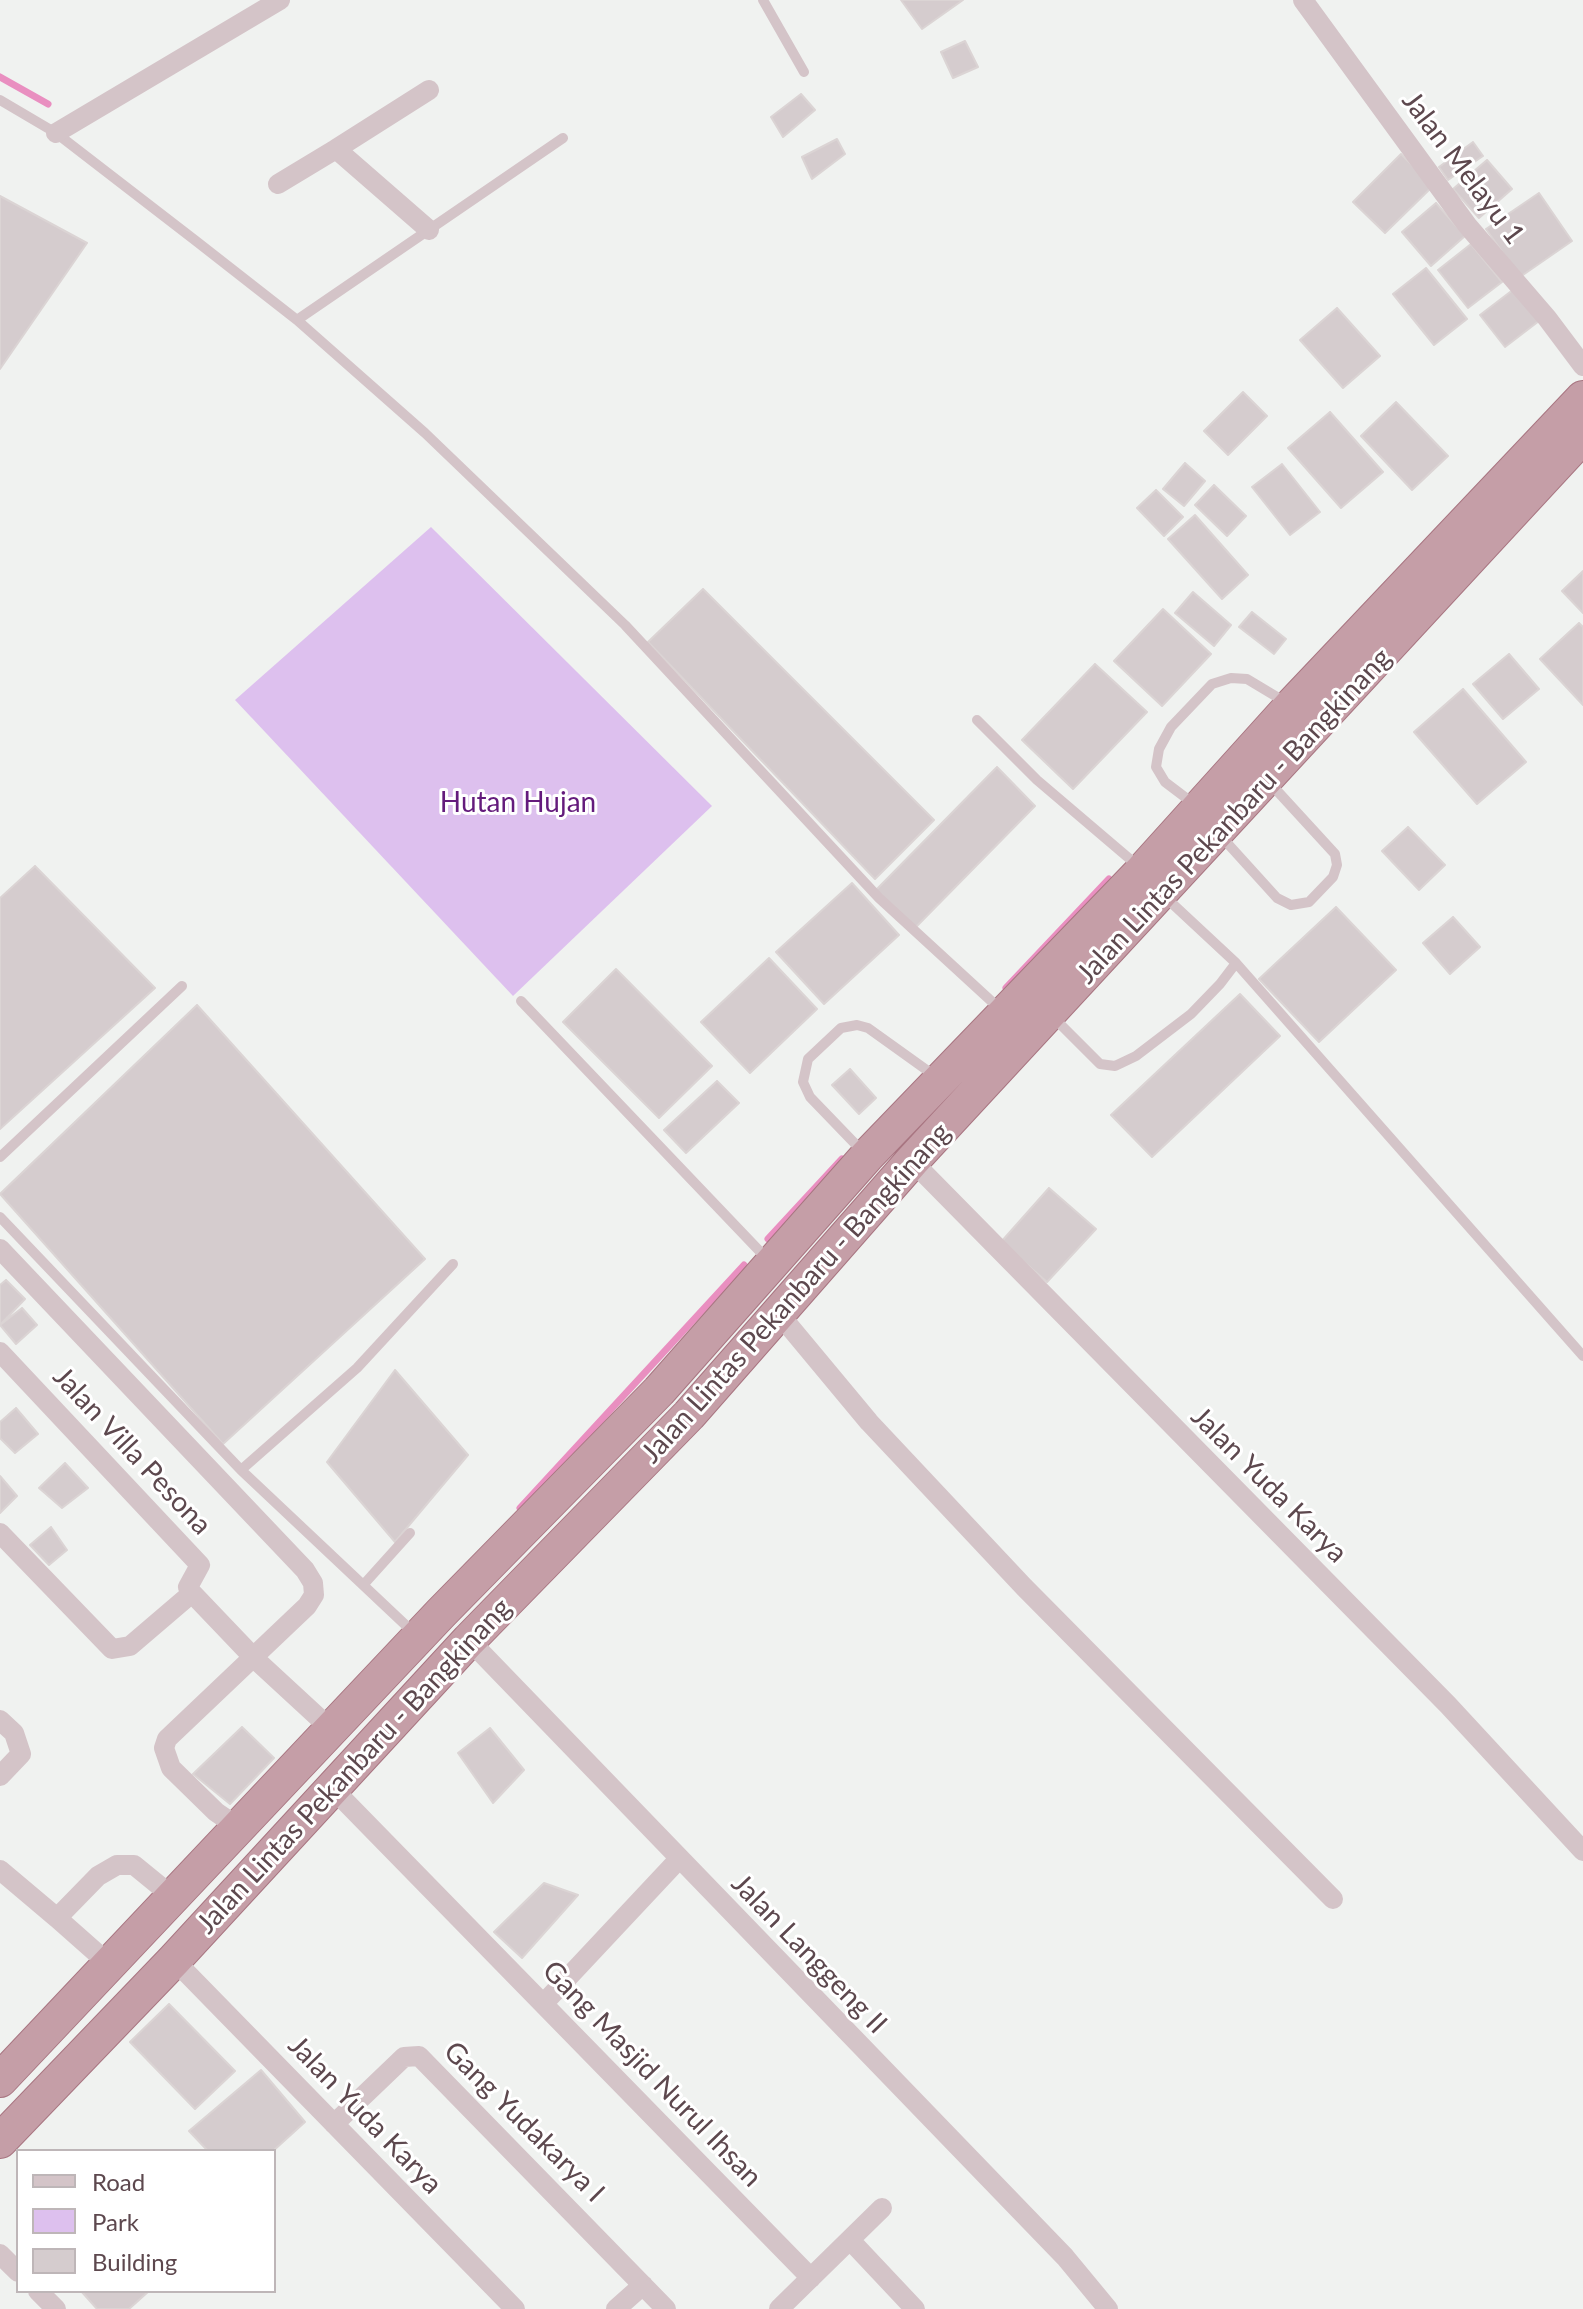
<!DOCTYPE html>
<html>
<head>
<meta charset="utf-8">
<style>
  body { margin:0 }
  #map { position:relative; width:1583px; height:2309px; overflow:hidden; background:#f0f2f0; font-family:Lato,sans-serif }
  canvas { display:block }
  .legend { position:absolute; left:16px; top:2149px; width:260px; height:144px; box-sizing:border-box; background:#fff; border:2px solid #beb6b8; margin:0; padding:10px 14px; list-style:none; font-size:24px; color:#5d484e }
  .legend li { display:flex; align-items:center; gap:16px; height:40px }
  .legend b { width:40px; border:2px solid #beb6b8 }
</style>
</head>
<body>
<div id="map">
<canvas width="1583" height="2309"></canvas>
<ul class="legend">
<li><b style="height:10px;background:#d4c4c8"></b>Road</li>
<li><b style="height:22px;background:#ddc0ee"></b>Park</li>
<li><b style="height:22px;background:#d5ccce"></b>Building</li>
</ul>
</div>
<script>
const g = document.querySelector('canvas').getContext('2d');
g.lineJoin = 'round';
function fillPath(path, color) { g.fillStyle = color; g.fill(path, 'evenodd'); }
const shape = rows => new Path2D(rows.map(r => 'M' + r).join(''));
function stroke(path, color, width, dash) { g.strokeStyle = color; g.lineWidth = width; g.lineCap = dash ? 'butt' : 'round'; g.setLineDash(dash || []); g.stroke(path); }
function label(font, color, halo, rows, align = 'center') {
  g.font = font + ' Lato,sans-serif'; g.lineWidth = 6; g.setLineDash([]); g.textBaseline = 'middle'; g.strokeStyle = halo; g.fillStyle = color; for (const [text, x, y, turn = 0] of rows) {
    g.save(); g.translate(x, y); g.rotate((+turn || 0) * Math.PI / 180); g.textAlign = isNaN(turn) ? turn : align; if (halo) g.strokeText(text, 0, 0); g.fillText(text, 0, 0); g.restore();
  }
}
fillPath(shape([
  [431,527,712,806,513,996,235,700]
]), '#ddc0ee');
stroke(shape([
  [0,77,48,104],
  [1006,988,1109,879],
  [768,1239,842,1159],
  [520,1508,744,1265]
]), '#e98fc0', 7);
const building = shape([
  [901,0,963,0,922,29,901,0],
  [965,41,978,67,953,78,941,52,965,41],
  [801,94,815,110,783,137,771,117,801,94],
  [837,139,845,154,812,179,802,157,837,139],
  [1473,142,1483,156,1448,180,1439,167,1473,142],
  [1401,154,1433,186,1385,233,1353,202,1401,154],
  [1487,160,1512,189,1479,218,1453,189,1487,160],
  [1539,193,1572,241,1520,277,1486,229,1539,193],
  [0,196,87,243,0,369,0,196],
  [1436,203,1465,236,1431,266,1402,232,1436,203],
  [1471,244,1502,282,1468,308,1438,270,1471,244],
  [1426,268,1467,319,1434,345,1393,294,1426,268],
  [1514,289,1539,321,1505,347,1480,315,1514,289],
  [1337,308,1380,356,1343,388,1300,340,1337,308],
  [1243,392,1267,416,1228,455,1204,431,1243,392],
  [1396,402,1448,456,1412,490,1361,436,1396,402],
  [1330,412,1383,472,1341,508,1288,448,1330,412],
  [1185,463,1205,481,1184,506,1163,489,1185,463],
  [1282,464,1320,512,1290,535,1252,487,1282,464],
  [1214,485,1246,516,1227,536,1195,505,1214,485],
  [1156,490,1183,517,1164,536,1137,508,1156,490],
  [1195,515,1248,575,1222,599,1168,539,1195,515],
  [1583,571,1583,613,1562,591,1583,571],
  [703,589,934,820,875,879,648,642,703,589],
  [1193,592,1231,625,1214,646,1175,613,1193,592],
  [1163,609,1211,654,1162,706,1114,661,1163,609],
  [1252,612,1286,639,1274,654,1239,627,1252,612],
  [1579,623,1583,627,1583,705,1540,659,1579,623],
  [1509,654,1539,689,1503,719,1473,684,1509,654],
  [1095,664,1147,712,1073,789,1022,740,1095,664],
  [1463,689,1526,762,1477,804,1414,732,1463,689],
  [997,767,1035,806,914,929,875,891,997,767],
  [1408,827,1445,865,1419,890,1382,851,1408,827],
  [35,866,155,988,0,1129,0,898,35,866],
  [852,883,899,935,824,1004,776,952,852,883],
  [1336,907,1396,970,1319,1042,1259,979,1336,907],
  [1453,917,1480,947,1450,974,1423,943,1453,917],
  [769,958,817,1009,750,1073,701,1022,769,958],
  [616,969,712,1066,659,1118,563,1022,616,969],
  [1240,994,1280,1036,1152,1157,1111,1115,1240,994],
  [197,1005,425,1259,223,1444,0,1194,197,1005],
  [850,1069,876,1098,859,1114,832,1085,850,1069],
  [717,1081,739,1103,686,1153,664,1130,717,1081],
  [1049,1188,1096,1229,1047,1282,1001,1242,1049,1188],
  [6,1280,25,1299,0,1325,0,1285,6,1280],
  [22,1308,37,1325,16,1344,0,1325,22,1308],
  [395,1370,468,1455,395,1542,327,1462,395,1370],
  [16,1408,38,1434,15,1453,0,1438,0,1422,16,1408],
  [65,1463,88,1488,62,1508,39,1488,65,1463],
  [0,1476,17,1496,0,1513,0,1476],
  [51,1527,67,1550,49,1565,30,1545,51,1527],
  [242,1727,274,1758,230,1804,193,1774,242,1727],
  [490,1728,524,1770,493,1803,458,1753,490,1728],
  [544,1883,578,1895,522,1958,494,1932,544,1883],
  [169,2004,235,2071,195,2109,130,2042,169,2004],
  [261,2070,305,2122,273,2151,208,2151,189,2131,261,2070],
  [81,2291,149,2291,129,2309,97,2309,81,2291]
]);
fillPath(building, '#d5ccce');
stroke(building, '#dbd4d4', 2);
const trunk = shape([
  [0,2080,441,1613,659,1391,867,1156,1143,870,1291,706,1583,398],
  [0,2141,174,1960,469,1640,689,1415,912,1161,1583,436]
]);
stroke(trunk, '#a87581', 36);
stroke(shape([
  [763,0,804,72],
  [0,100,56,133,196,241,297,320,425,433,625,625,879,898,1001,1010],
  [297,320,563,138],
  [977,720,1037,780,1138,866],
  [1194,804,1165,782,1156,767,1159,749,1171,727,1212,684,1231,678,1247,679,1287,703],
  [1219,834,1277,898,1291,905,1309,902,1333,877,1337,865,1335,854,1269,782],
  [1236,963,1583,1356],
  [521,1001,769,1261],
  [1052,1016,1100,1064,1115,1066,1136,1056,1191,1014,1220,984,1236,963,1163,895],
  [863,1152,810,1097,803,1082,808,1059,841,1028,857,1025,868,1028,935,1076],
  [0,1157,182,986],
  [0,1217,241,1470],
  [365,1583,410,1533],
  [414,1633,241,1470,357,1368,453,1264]
]), '#d4c4c8', 10);
stroke(shape([
  [1303,0,1467,225,1547,318,1583,366],
  [56,133,280,0],
  [336,149,429,90],
  [278,184,336,149,429,230],
  [912,1161,1448,1705,1583,1851],
  [0,1249,305,1570,313,1583,314,1595,307,1606,167,1739,164,1748,171,1768,216,1812,238,1827],
  [780,1315,869,1422,1024,1587,1333,1899],
  [0,1352,200,1565,188,1587,192,1593,130,1646,112,1649,0,1533],
  [192,1593,255,1659,332,1730],
  [469,1640,1065,2257,1108,2309],
  [0,1720,14,1733,21,1754,0,1776],
  [333,1789,811,2278],
  [0,1870,57,1918,98,1876,117,1865,134,1865,172,1896],
  [57,1918,109,1964],
  [174,1960,515,2309],
  [545,2002,679,1859],
  [334,2124,404,2057,419,2056,666,2309],
  [850,2240,915,2309],
  [0,2254,18,2272],
  [38,2291,56,2309],
  [616,2309,643,2285],
  [779,2309,882,2208]
]), '#d4c4c8', 20);
stroke(trunk, '#c59ea7', 34);
label('28px', '#5d484e', '#fff', [
  ["Jalan Melayu 1",1463,168,53],
  ["Jalan Lintas Pekanbaru - Bangkinang",1234,816,-47],
  ["Jalan Lintas Pekanbaru - Bangkinang",796,1293,-48],
  ["Jalan Villa Pesona",132,1451,47],
  ["Jalan Yuda Karya",1269,1485,45],
  ["Jalan Lintas Pekanbaru - Bangkinang",354,1766,-47],
  ["Jalan Langgeng II",809,1954,46],
  ["Gang Masjid Nurul Ihsan",652,2074,46],
  ["Jalan Yuda Karya",365,2115,46],
  ["Gang Yudakarya I",524,2122,45]
]);
label('28px', '#641b7c', '#fff', [
  ["Hutan Hujan",518,803]
]);
</script>
</body>
</html>
